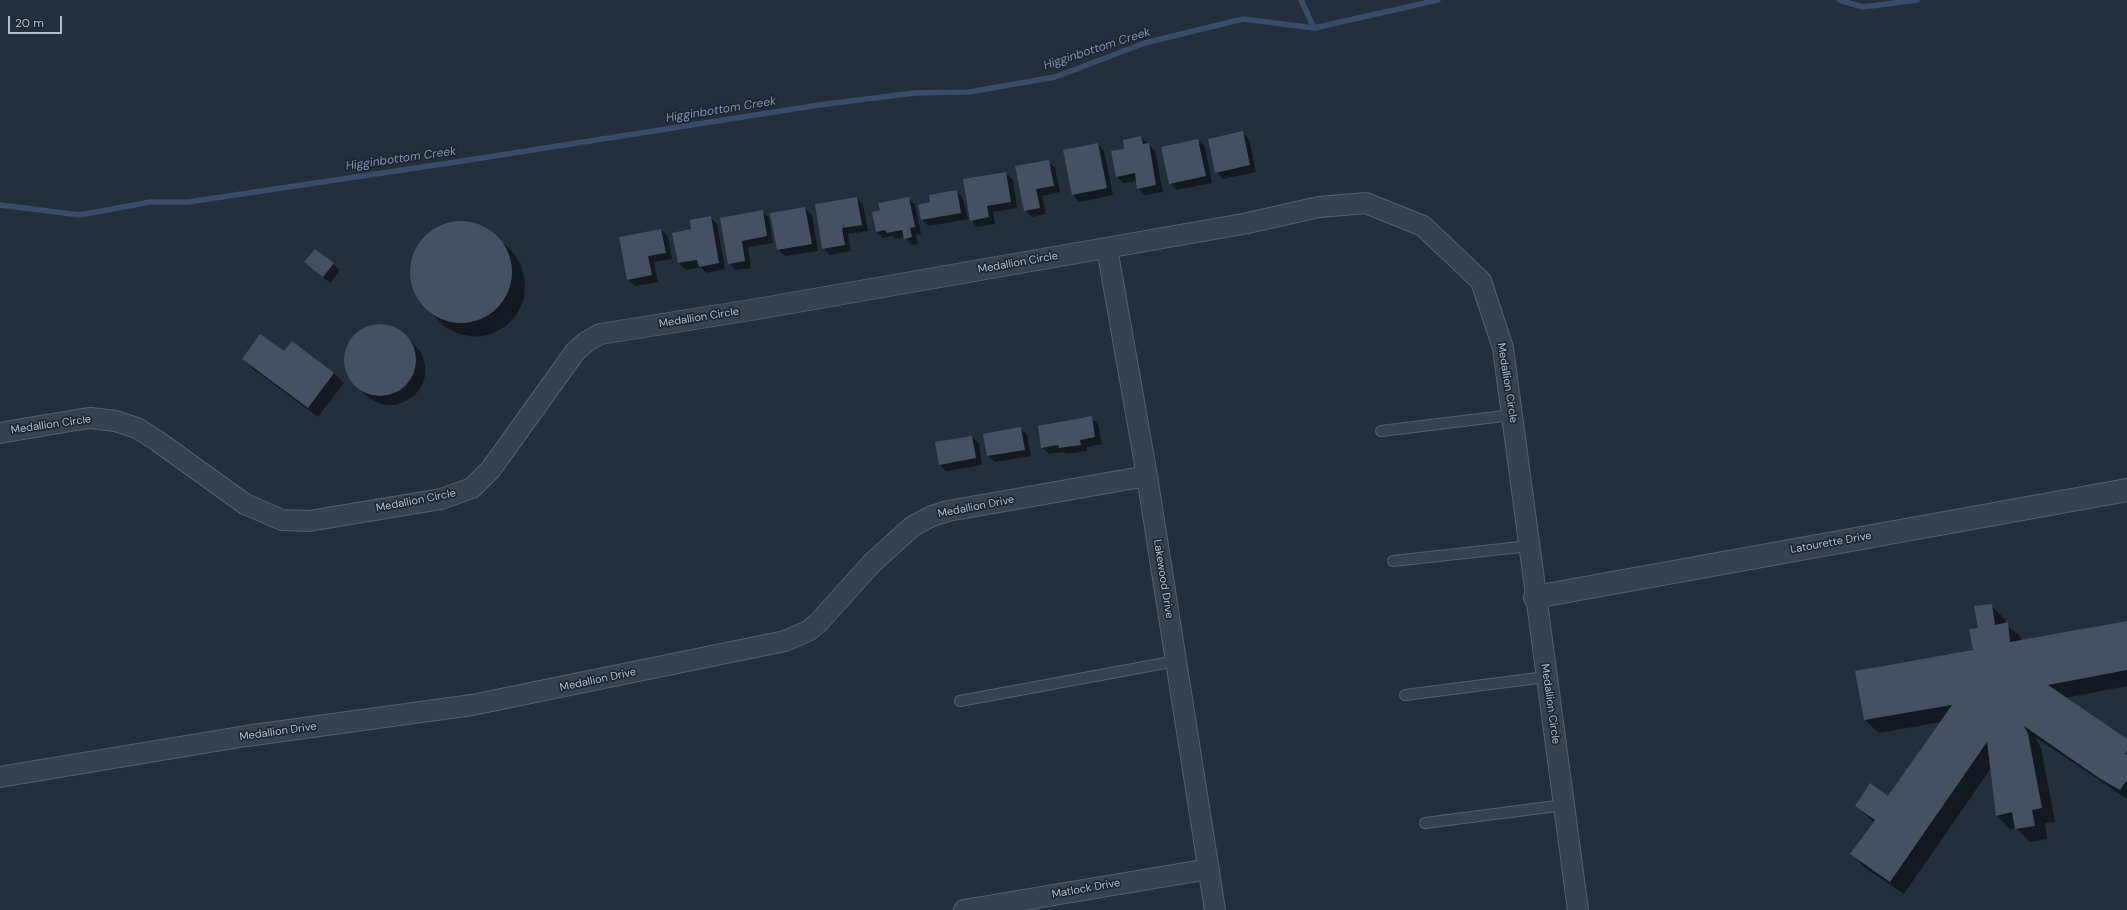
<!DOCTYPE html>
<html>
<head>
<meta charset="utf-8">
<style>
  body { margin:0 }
  #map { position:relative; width:2127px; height:910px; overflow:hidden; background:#242f3e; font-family:"DM Sans",sans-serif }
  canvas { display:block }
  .scale { position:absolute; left:8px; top:16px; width:54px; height:18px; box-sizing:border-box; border:2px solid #b4bcc9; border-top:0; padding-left:5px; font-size:12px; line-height:14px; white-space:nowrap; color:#b4bcc9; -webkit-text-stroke:3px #1d2633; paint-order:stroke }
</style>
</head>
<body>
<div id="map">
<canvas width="2127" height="910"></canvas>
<div class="scale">20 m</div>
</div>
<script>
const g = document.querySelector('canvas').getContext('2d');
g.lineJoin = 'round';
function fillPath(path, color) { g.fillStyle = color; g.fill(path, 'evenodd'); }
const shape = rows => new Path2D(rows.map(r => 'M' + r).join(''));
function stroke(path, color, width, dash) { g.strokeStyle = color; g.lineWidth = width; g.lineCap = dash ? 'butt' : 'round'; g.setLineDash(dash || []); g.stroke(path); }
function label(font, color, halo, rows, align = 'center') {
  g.font = font + ' "DM Sans",sans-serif'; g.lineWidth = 3.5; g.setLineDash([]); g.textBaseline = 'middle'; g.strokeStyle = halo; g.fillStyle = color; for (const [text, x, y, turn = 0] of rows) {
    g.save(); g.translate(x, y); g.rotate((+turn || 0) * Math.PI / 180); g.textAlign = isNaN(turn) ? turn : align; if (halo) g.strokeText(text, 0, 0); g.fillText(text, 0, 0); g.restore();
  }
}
fillPath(shape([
  [1242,132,1249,139,1256,172,1223,179,1216,172],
  [1141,137,1155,151,1163,192,1145,195,1138,188,1137,181,1123,183,1117,176,1126,149],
  [1198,140,1205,147,1212,183,1176,190,1170,183],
  [1098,144,1104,151,1113,195,1079,202,1073,195,1064,151],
  [1048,161,1055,168,1060,192,1042,196,1046,214,1032,217,1025,210],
  [1006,173,1013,180,1017,208,993,212,995,224,977,227,971,220],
  [957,191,963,198,968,219,929,226,922,220,931,203],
  [857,198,863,205,868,231,848,234,851,251,830,255,823,248],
  [908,198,915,205,921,234,916,235,918,244,911,245,905,237,895,239,892,236,883,238,876,231,881,211],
  [805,208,812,215,818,251,785,256,778,249],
  [762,211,769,218,773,243,748,247,751,268,736,270,729,263,721,219],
  [710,217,717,224,725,269,706,273,701,267,686,270,679,263,673,234,693,230],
  [451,222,468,222,484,227,512,251,521,265,525,282,524,299,517,314,506,326,492,334,476,337,459,334,445,327,419,301,412,286,410,270,413,254,422,239,435,229],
  [661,230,668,237,672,259,654,262,658,282,635,286,628,279],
  [306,262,333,264,340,270,330,283],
  [379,324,391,326,402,332,421,352,425,364,425,376,422,386,415,395,406,401,396,405,385,405,374,401,365,395,348,375,345,365,345,354,349,342,357,333,367,327],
  [284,353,334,373,344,383,318,417,253,369,243,359],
  [1091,417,1098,424,1102,444,1087,447,1087,451,1066,454,1063,452,1049,454,1042,448],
  [1020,428,1027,435,1031,456,995,462,988,456],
  [972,437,979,443,982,465,946,471,940,465],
  [1991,606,2005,619,2006,624,2021,637,2021,641,2127,622,2127,686,2065,698,2127,740,2127,799,2035,737,2041,748,2055,822,2045,823,2047,839,2030,842,2016,828,2010,829,1997,816,1991,768,1904,894,1865,868,1852,854,1874,822,1856,806,1888,797,1941,722,1879,733,1865,720,1974,651,1979,629]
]), '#0007');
stroke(shape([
  [1301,0,1314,28],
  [1839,0,1863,7,1917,0],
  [0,205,80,215,150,202,188,202,456,162,819,105,914,93,969,92,1055,77,1145,43,1243,19,1314,28,1438,0]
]), '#394c67', 5.5);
fillPath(shape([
  [1243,131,1250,165,1215,173,1208,139],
  [1141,136,1143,144,1149,143,1156,185,1137,189,1135,173,1116,177,1111,151,1124,149,1123,140],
  [1198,139,1206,176,1169,184,1161,147],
  [1098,143,1107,188,1072,195,1063,150],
  [1049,160,1054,186,1036,189,1040,208,1024,211,1015,166],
  [1006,172,1011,202,987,206,989,217,970,221,963,179],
  [957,190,961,213,921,220,918,205,930,202,929,195],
  [857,197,862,225,842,228,845,245,822,249,815,204],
  [909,197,915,227,910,228,912,237,904,239,902,230,887,233,885,230,876,232,872,212,880,210,878,203],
  [805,207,812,244,777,250,770,213],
  [763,210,767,236,742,241,745,261,728,264,720,218],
  [711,216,719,263,699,267,697,260,678,263,672,233,691,229,690,220],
  '410 272a51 51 0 1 1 102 0a51 51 0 1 1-102 0Z',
  [661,229,666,253,648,256,652,275,627,280,619,237],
  [315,249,334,263,323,277,304,262],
  '344 360a36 36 0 1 1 72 0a36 36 0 1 1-72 0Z',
  [260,334,284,351,292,341,334,373,308,408,242,359],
  [1092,416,1095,437,1080,440,1081,445,1059,448,1058,445,1041,448,1038,426],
  [1021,427,1025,450,987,456,983,434],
  [972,436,976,458,939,465,935,442],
  [1992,604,1995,625,2008,622,2010,642,2127,621,2127,670,2048,685,2127,739,2127,750,2125,754,2127,755,2127,780,2120,790,2099,778,2024,726,2028,734,2042,808,2032,810,2035,826,2015,829,2012,812,1996,816,1987,742,1890,882,1850,854,1875,820,1855,806,1870,783,1888,796,1952,705,1864,720,1855,671,1973,650,1969,629,1978,628,1974,606]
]), '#455162');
const service = shape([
  [1381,431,1512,415],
  [1393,561,1529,546],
  [1405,695,1546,677],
  [960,701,1176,661],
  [1425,823,1564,805]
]);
const minor = shape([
  [1107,248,1147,476,1215,910],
  [0,433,76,420,91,418,115,421,137,428,156,440,245,504,282,520,309,521,441,499,472,488,491,469,575,352,586,342,600,334,757,309,1243,224,1319,207,1366,203,1423,226,1481,281,1503,348,1578,910],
  [0,777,246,736,472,705,785,641,808,631,818,623,872,563,913,526,932,516,948,511,1147,476],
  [964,910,1209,869]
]);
const tertiary = shape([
  [1535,597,2127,490]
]);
stroke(service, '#565f6c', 12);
stroke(minor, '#565f6c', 22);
stroke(tertiary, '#565f6c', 24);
stroke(service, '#38414e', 10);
stroke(minor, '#38414e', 20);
stroke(tertiary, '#38414e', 22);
label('11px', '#b4bcc9', '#1d2633', [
  ["Medallion Circle",1018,263,-10],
  ["Medallion Circle",699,318,-9],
  ["Medallion Circle",1507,383,81],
  ["Medallion Circle",51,425,-8],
  ["Medallion Circle",416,501,-11],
  ["Medallion Drive",976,507,-11],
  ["Latourette Drive",1831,543,-10],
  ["Lakewood Drive",1163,579,81],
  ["Medallion Drive",598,680,-12],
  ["Medallion Circle",1550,704,82],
  ["Medallion Drive",278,732,-8],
  ["Matlock Drive",1086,889,-10]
]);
label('italic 12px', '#7c92b1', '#1d2633', [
  ["Higginbottom Creek",1097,49,-18],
  ["Higginbottom Creek",721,110,-9],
  ["Higginbottom Creek",401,159,-8]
]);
</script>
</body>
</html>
